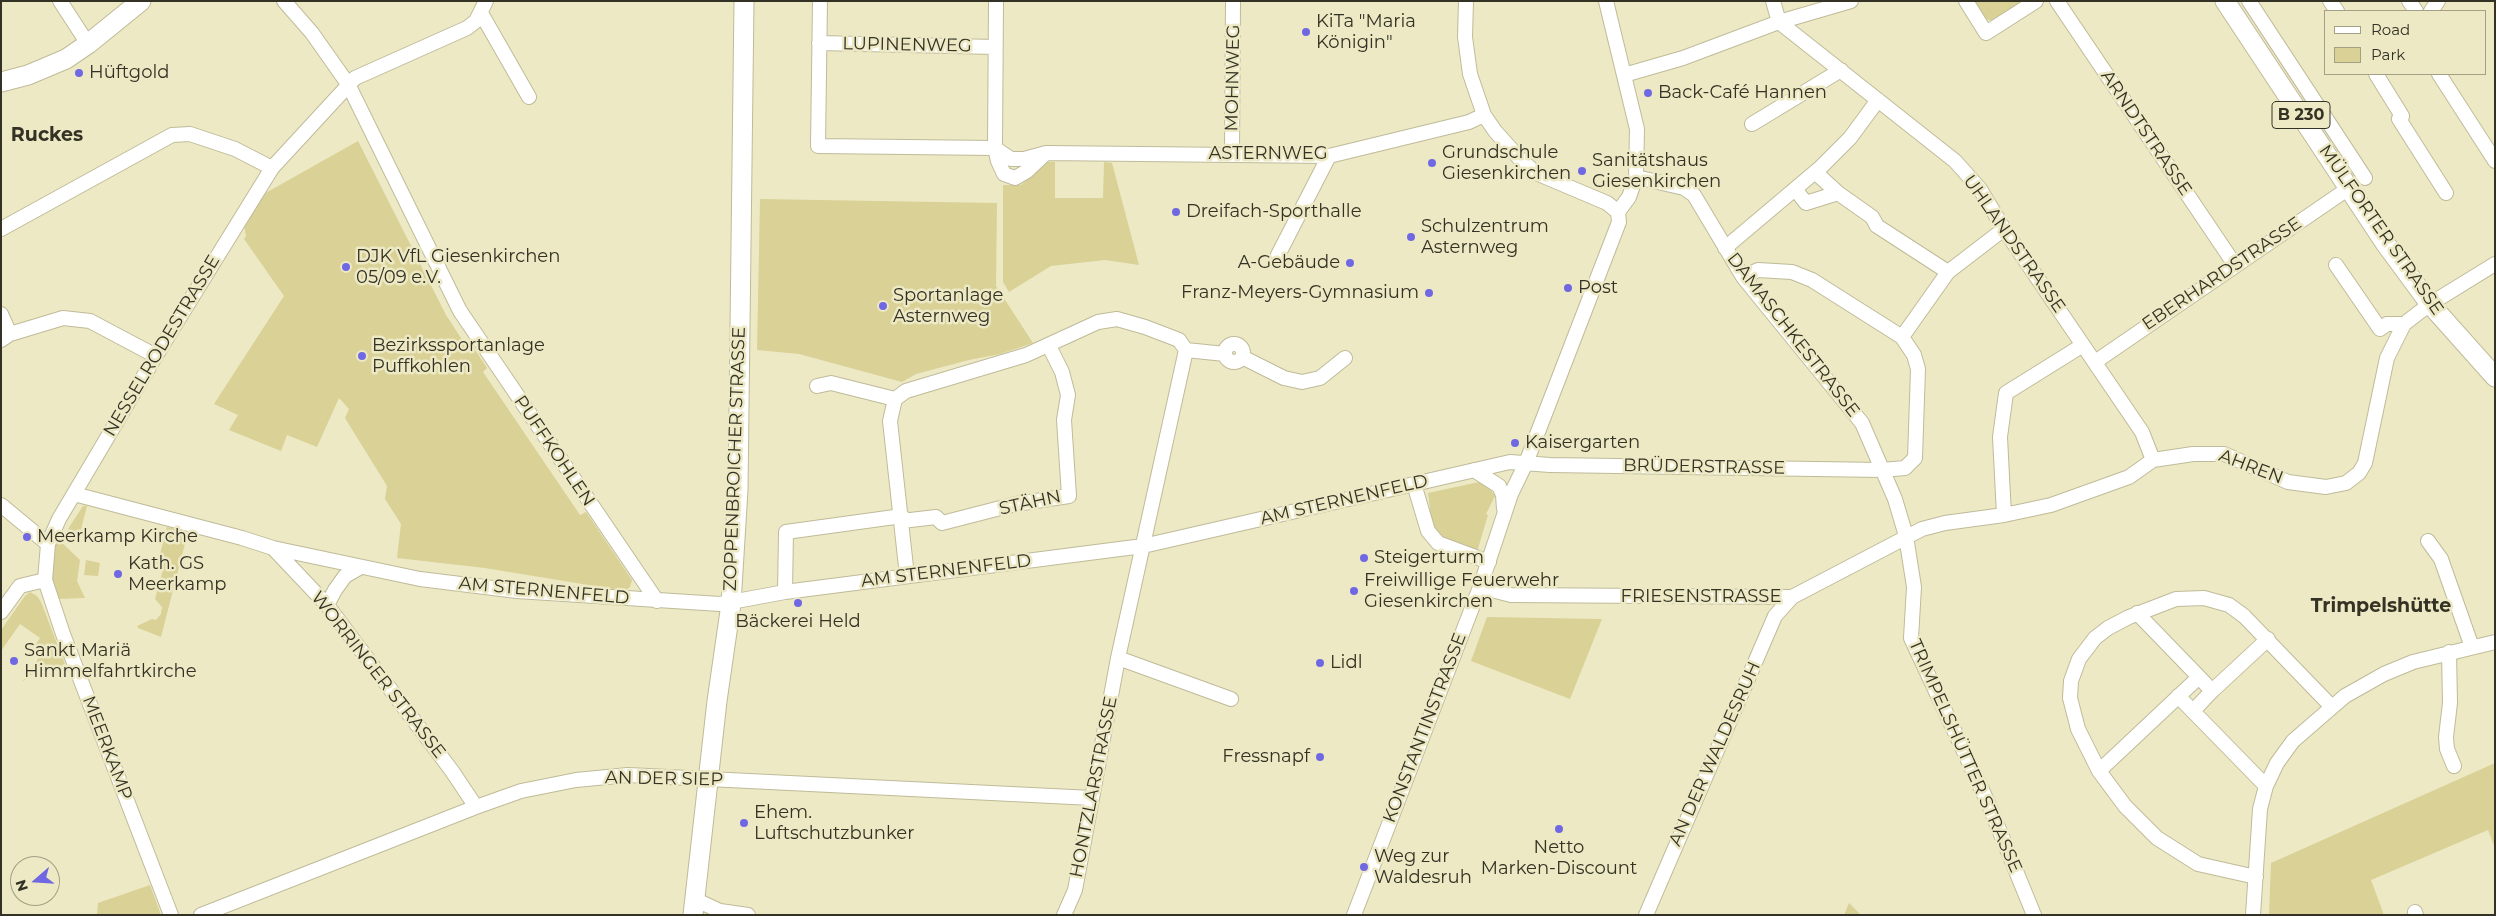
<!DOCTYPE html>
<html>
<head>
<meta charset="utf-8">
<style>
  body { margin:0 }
  #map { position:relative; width:2496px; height:916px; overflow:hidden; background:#ede9c5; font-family:Montserrat,sans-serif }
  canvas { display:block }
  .frame { position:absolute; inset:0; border:2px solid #333224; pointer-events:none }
  .legend { position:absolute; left:2324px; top:10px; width:162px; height:65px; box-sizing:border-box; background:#ede9c5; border:1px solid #a3a085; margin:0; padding:6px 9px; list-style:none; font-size:15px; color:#333224 }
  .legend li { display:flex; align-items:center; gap:10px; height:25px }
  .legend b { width:25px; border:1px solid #a3a085 }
  .north { position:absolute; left:10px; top:856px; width:50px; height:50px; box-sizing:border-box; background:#ede9c5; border:1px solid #a3a085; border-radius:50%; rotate:251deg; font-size:14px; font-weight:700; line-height:20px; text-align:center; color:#333224 }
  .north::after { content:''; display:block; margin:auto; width:18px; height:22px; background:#6f68e2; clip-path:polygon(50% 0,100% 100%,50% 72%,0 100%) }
</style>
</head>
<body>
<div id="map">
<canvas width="2496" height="916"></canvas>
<div class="frame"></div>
<ul class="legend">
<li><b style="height:6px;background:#fff"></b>Road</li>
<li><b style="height:14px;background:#d9d196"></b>Park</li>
</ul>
<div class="north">N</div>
</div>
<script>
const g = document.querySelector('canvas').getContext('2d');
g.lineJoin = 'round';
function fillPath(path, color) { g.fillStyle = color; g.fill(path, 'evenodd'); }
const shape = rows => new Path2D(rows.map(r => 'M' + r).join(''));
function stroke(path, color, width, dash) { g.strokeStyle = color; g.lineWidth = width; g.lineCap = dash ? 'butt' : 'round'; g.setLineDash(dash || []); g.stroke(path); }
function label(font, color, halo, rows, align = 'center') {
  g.font = font + ' Montserrat,sans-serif'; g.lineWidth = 5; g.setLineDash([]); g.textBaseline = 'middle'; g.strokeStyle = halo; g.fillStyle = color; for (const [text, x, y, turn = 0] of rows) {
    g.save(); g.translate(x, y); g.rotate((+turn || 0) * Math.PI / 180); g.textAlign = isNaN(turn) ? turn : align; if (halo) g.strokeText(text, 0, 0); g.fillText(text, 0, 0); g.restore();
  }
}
fillPath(shape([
  [1973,1,2026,1,1995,21,1985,19],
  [358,141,446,315,463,341,470,342,487,368,483,372,580,515,586,512,632,580,630,587,625,591,485,568,397,558,401,524,385,499,387,486,345,418,349,409,339,398,317,447,287,435,281,451,229,430,238,415,214,404,284,296,244,239,246,236,244,225,262,195],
  [1048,162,1055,162,1055,198,1103,198,1104,162,1112,163,1139,265,1105,260,1051,266,1009,292,1003,282,1003,185,1021,185],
  [760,199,997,203,996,286,1033,343,1000,354,969,360,916,374,902,382,799,354,757,350],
  [1479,482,1486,484,1495,496,1486,514,1488,515,1477,552,1446,539,1435,529,1431,517,1428,493],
  [83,506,87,506,80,533,68,529],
  [167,527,188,532,161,637,138,628,137,626,152,619,156,620,161,614,162,607,155,599,164,566,153,563,159,558],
  [58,539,80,560,77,581,85,598,59,599,52,579,52,553],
  [86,560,100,563,98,576,84,575],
  [30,592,37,596,41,602,65,664,42,673,37,670,22,682,42,653,35,646,40,638,20,624,1,651,1,630,25,596],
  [1487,617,1602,619,1570,699,1471,661],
  [2495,763,2495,848,2488,830,2371,880,2384,915,2269,915,2271,863],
  [150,885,161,915,97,915,98,903],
  [1849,903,1861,915,1844,915]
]), '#d9d196');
const minor = shape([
  [60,1,88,44],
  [284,1,312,33,348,84,460,311,657,601],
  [820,1,818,146,995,148,1011,159,1024,159,1046,153,1329,156,1469,122,1484,115],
  [996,1,995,148,998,161,1004,174,1015,178,1027,171,1044,155],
  [1466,1,1465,37,1470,74,1484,115,1495,131,1520,159,1536,173,1607,203,1618,212],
  [1773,1,1779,22,1955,161,1980,189,2004,229,2142,432,2153,460],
  [1966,1,1986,33,2036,1],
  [2057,1,2235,265],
  [2249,1,2365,178],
  [2330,1,2337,11],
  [2409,1,2416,11],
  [2431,11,2438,1],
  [481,13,529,97],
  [819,43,995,47],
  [2376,74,2402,116,2399,119,2446,193],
  [2439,74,2495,161],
  [1624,75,1683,58,1779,22,1851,1],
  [1752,124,1841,70],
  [1232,155,1233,1],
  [1815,172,1838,193],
  [1636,177,1684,188,1694,195,1743,277,1862,423,1895,499,1906,536,1914,587,1911,638,1989,805,2034,915],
  [1795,189,1806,203,1838,193,1872,217,1877,226,1948,272],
  [1,229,172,135,190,134,235,149,272,168],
  [1725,248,1821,167,1850,138,1878,100],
  [1278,255,1329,156],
  [2336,265,2380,329,2387,324,2404,324],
  [1,314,10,334],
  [1902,337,1948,272,2004,229],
  [1,340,10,334,63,318,90,321,156,356],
  '1225 353a9 9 0 1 1 18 0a9 9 0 1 1-18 0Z',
  [1186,350,1225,354],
  [1242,357,1284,378,1302,382,1320,378,1345,358],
  [2095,362,2349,188],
  [817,386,831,383,895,399],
  [1474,470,1499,486,1503,495,1504,509],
  [1414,484,1428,531,1438,543,1489,562],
  [74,494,242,538,273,548,420,579,517,591,720,604,785,592,1143,546,1510,462,1550,465,1882,470,1905,468,1915,458,1918,369,1914,355,1902,337,1812,280,1792,272,1758,270,1743,277],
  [1,505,48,544],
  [2004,515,2000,437,2006,393,2083,345],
  [902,521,936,517,942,523,1016,504,1069,496,1064,420,1068,395,1062,372,1049,346],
  [2428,541,2441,559,2472,647],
  [273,548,327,605,452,771,476,807],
  [907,576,890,421,895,399,906,391,1026,355,1098,322,1117,319,1145,327,1179,340,1186,350,1118,658,1075,890,1064,915],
  [1480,587,1511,595,1792,597,1922,529,1945,523,2004,515,2051,505,2129,477,2153,460,2193,454,2224,454,2288,482,2326,487,2346,483,2359,473,2365,463,2387,358,2404,324,2430,304,2495,264],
  [785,592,786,532,902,516],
  [327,605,335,590,345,576,359,568],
  [1,612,20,586,45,580],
  [2137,613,2199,677],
  [2449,652,2450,703,2446,737,2447,749,2454,766],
  [1118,658,1231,699],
  [2178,696,2266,786],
  [2193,711,2212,691],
  [2099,771,2199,677,2212,691,2268,639],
  [2256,877,2198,864,2157,838,2125,806,2099,771,2078,729,2070,698,2071,681,2079,659,2095,638,2108,628,2129,617,2176,599,2204,598,2229,605,2244,616,2331,706],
  [694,899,720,911,748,915],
  [2415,912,2416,915],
  [171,915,63,634,45,580,48,544,59,519,152,362,272,168,355,78,467,28,476,21,486,1],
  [201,915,476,807,521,791,576,780,628,775,1092,798],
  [1354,915,1480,587,1511,494,1526,463,1619,222,1618,212,1629,197,1636,177,1637,129,1606,1],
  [1646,915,1775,616,1792,597],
  [2253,915,2260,809,2266,786,2277,763,2293,741,2345,696,2384,674,2413,662,2495,642]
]);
const major = shape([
  [2225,1,2385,243,2430,304,2495,377],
  [1,82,28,75,66,59,88,44,141,1],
  [693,915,717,701,731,604,738,490,744,1]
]);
stroke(minor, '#bfbb99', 16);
stroke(major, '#bfbb99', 21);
stroke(minor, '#fff', 14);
stroke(major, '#fff', 19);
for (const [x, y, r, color] of [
  [1306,32,5,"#6f68e2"],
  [79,73,5,"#6f68e2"],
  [1648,93,5,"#6f68e2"],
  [1432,163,5,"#6f68e2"],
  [1582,171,5,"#6f68e2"],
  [1176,212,5,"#6f68e2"],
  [1411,237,5,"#6f68e2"],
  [1350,263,5,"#6f68e2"],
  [346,267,5,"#6f68e2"],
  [1568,288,5,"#6f68e2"],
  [1429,293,5,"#6f68e2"],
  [883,306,5,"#6f68e2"],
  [362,356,5,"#6f68e2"],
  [1515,443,5,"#6f68e2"],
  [27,537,5,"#6f68e2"],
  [1364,558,5,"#6f68e2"],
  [118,574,5,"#6f68e2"],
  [1354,591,5,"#6f68e2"],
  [798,603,5,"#6f68e2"],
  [14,661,5,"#6f68e2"],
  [1320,663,5,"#6f68e2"],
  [1320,757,5,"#6f68e2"],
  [744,823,5,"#6f68e2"],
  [1559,829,5,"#6f68e2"],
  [1364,867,5,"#6f68e2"]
]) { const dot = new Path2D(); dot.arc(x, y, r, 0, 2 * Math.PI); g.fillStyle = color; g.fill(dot); stroke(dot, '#ede9c5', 2); }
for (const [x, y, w] of [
  [2301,115,58]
]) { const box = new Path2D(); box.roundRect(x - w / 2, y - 13.5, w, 27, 4); g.fillStyle = '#ede9c5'; g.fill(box); stroke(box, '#333224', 1); }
label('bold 16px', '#333224', null, [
  ["B 230",2301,115]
]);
label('18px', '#333224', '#ede9c5', [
  ["KiTa \"Maria",1316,22],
  ["Königin\"",1316,43],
  ["Hüftgold",89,73],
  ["Back-Café Hannen",1658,93],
  ["Grundschule",1442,153],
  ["Giesenkirchen",1442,174],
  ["Sanitätshaus",1592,161],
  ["Giesenkirchen",1592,182],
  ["Dreifach-Sporthalle",1186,212],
  ["Schulzentrum",1421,227],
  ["Asternweg",1421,248],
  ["DJK VfL Giesenkirchen",356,257],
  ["05/09 e.V.",356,278],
  ["A-Gebäude",1340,263,"right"],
  ["Post",1578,288],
  ["Franz-Meyers-Gymnasium",1419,293,"right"],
  ["Sportanlage",893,296],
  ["Asternweg",893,317],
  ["Bezirkssportanlage",372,346],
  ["Puffkohlen",372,367],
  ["Kaisergarten",1525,443],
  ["Meerkamp Kirche",37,537],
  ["Steigerturm",1374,558],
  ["Kath. GS",128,564],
  ["Meerkamp",128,585],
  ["Freiwillige Feuerwehr",1364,581],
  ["Giesenkirchen",1364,602],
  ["Bäckerei Held",798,622,"center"],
  ["Sankt Mariä",24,651],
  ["Himmelfahrtkirche",24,672],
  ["Lidl",1330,663],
  ["Fressnapf",1310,757,"right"],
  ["Ehem.",754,813],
  ["Luftschutzbunker",754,834],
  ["Netto",1559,848,"center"],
  ["Marken-Discount",1559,869,"center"],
  ["Weg zur",1374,857],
  ["Waldesruh",1374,878]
], 'left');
label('18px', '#333224', '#ede9c5', [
  ["LUPINENWEG",907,45,1],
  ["MOHNWEG",1233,78,-89],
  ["ARNDTSTRASSE",2146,133,56],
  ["ASTERNWEG",1268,154],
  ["MÜLFORTER STRASSE",2381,230,55],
  ["UHLANDSTRASSE",2014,244,55],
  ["EBERHARDSTRASSE",2222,274,-34],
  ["DAMASCHKESTRASSE",1793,335,52],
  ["NESSELRODESTRASSE",162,346,-59],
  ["PUFFKOHLEN",554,451,56],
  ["ZOPPENBROICHER STRASSE",735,459,-88],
  ["BRÜDERSTRASSE",1704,467,1],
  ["AHREN",2251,467,21],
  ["AM STERNENFELD",1344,500,-13],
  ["STÄHN",1030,503,-12],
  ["AM STERNENFELD",946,571,-7],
  ["AM STERNENFELD",544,591,5],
  ["FRIESENSTRASSE",1701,597],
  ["WORRINGER STRASSE",378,675,52],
  ["KONSTANTINSTRASSE",1425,728,-69],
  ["MEERKAMP",107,748,69],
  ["AN DER WALDESRUH",1715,754,-66],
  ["TRIMPELSHÜTTER STRASSE",1965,756,66],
  ["AN DER SIEP",664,779,1],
  ["HONTZLARSTRASSE",1094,787,-79]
]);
label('bold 19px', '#333224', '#ede9c5', [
  ["Ruckes",47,135],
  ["Trimpelshütte",2381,606]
]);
</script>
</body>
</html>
